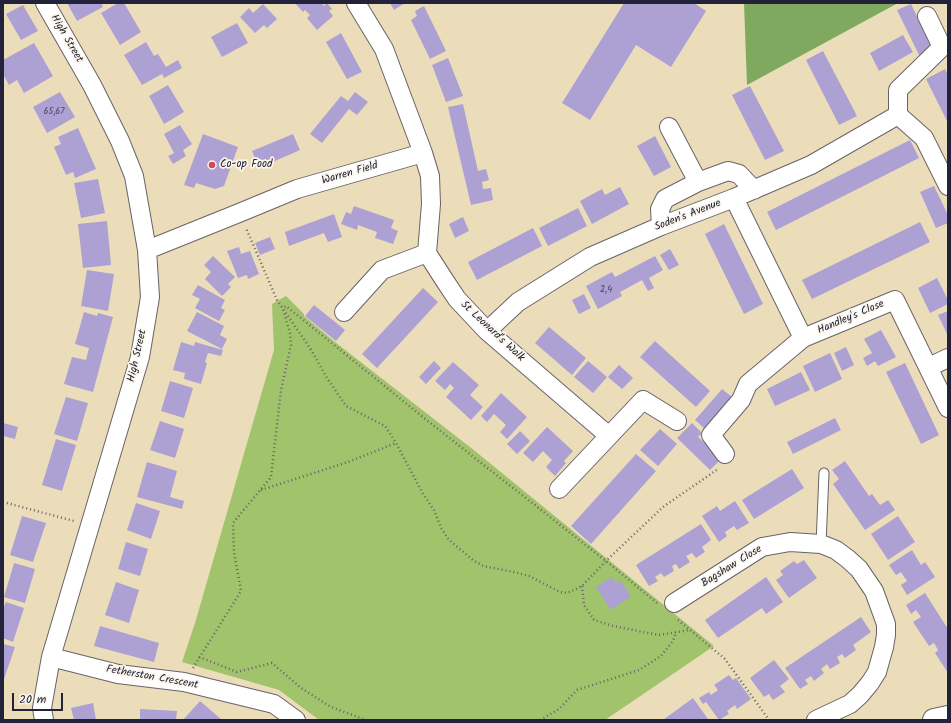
<!DOCTYPE html>
<html>
<head>
<meta charset="utf-8">
<style>
  body { margin:0 }
  #map { position:relative; width:951px; height:723px; overflow:hidden; background:#ecddba; font-family:Kalam,sans-serif }
  canvas { display:block }
  .frame { position:absolute; inset:0; border:4px solid #22223b; pointer-events:none }
  .scale { position:absolute; left:12px; top:693px; width:51px; height:18px; box-sizing:border-box; border:2px solid #22223b; border-top:0; padding-left:5px; font-size:12px; line-height:14px; white-space:nowrap; color:#22223b; -webkit-text-stroke:3px #fbf7ec; paint-order:stroke }
</style>
</head>
<body>
<div id="map">
<canvas width="951" height="723"></canvas>
<div class="frame"></div>
<div class="scale">20 m</div>
</div>
<script>
const g = document.querySelector('canvas').getContext('2d');
g.lineJoin = 'round';
function fillPath(path, color) { g.fillStyle = color; g.fill(path, 'evenodd'); }
const shape = rows => new Path2D(rows.map(r => 'M' + r).join(''));
function stroke(path, color, width, dash) { g.strokeStyle = color; g.lineWidth = width; g.lineCap = dash ? 'butt' : 'round'; g.setLineDash(dash || []); g.stroke(path); }
function label(font, color, halo, rows, align = 'center') {
  g.font = font + ' Kalam,sans-serif'; g.lineWidth = 3.5; g.setLineDash([]); g.textBaseline = 'middle'; g.strokeStyle = halo; g.fillStyle = color; for (const [text, x, y, turn = 0] of rows) {
    g.save(); g.translate(x, y); g.rotate((+turn || 0) * Math.PI / 180); g.textAlign = isNaN(turn) ? turn : align; if (halo) g.strokeText(text, 0, 0); g.fillText(text, 0, 0); g.restore();
  }
}
fillPath(shape([
  [286,296,304,314,304,316,335,342,475,451,714,646,605,720,319,720,279,690,182,662,195,623,274,350,272,304]
]), '#a0c36c');
fillPath(shape([
  [744,3,898,3,747,85]
]), '#80a960');
fillPath(shape([
  [67,3,101,3,103,7,77,21],
  [118,3,124,3,141,32,120,45,101,13],
  [295,3,322,3,324,6,327,3,332,9,329,11,333,16,317,30,307,18,310,15,305,10,303,12],
  [390,3,405,3,394,10],
  [624,3,694,3,706,11,671,67,636,45,590,120,562,103],
  [263,4,277,19,267,28,264,25,255,33,240,17,249,8,253,13],
  [911,4,934,51,920,57,897,10],
  [23,5,38,31,21,40,6,14],
  [424,6,446,51,430,59,411,20,417,16,415,11],
  [237,23,248,43,222,57,211,37],
  [341,33,362,72,347,79,326,42],
  [903,35,913,52,879,71,870,53],
  [146,42,154,56,158,54,166,67,178,60,182,68,164,78,162,74,142,85,124,55],
  [34,43,53,76,24,93,17,80,9,85,3,74,3,60],
  [823,51,857,116,839,125,806,60],
  [448,58,463,96,446,102,432,65],
  [945,69,948,75,948,123,926,79],
  [168,85,184,112,164,124,149,96],
  [750,86,784,151,765,160,732,95],
  [60,92,75,117,47,133,33,107],
  [355,92,368,102,357,115,349,109,322,143,310,134,341,96,348,101],
  [463,104,478,171,486,169,489,180,482,182,483,189,491,188,493,200,471,205,448,107],
  [180,125,192,144,183,150,186,156,173,164,168,156,174,153,164,134],
  [78,128,96,169,75,178,73,172,66,175,54,147,61,144,58,137],
  [203,134,238,147,224,186,215,189,196,183,194,188,184,185],
  [293,134,300,150,259,168,252,151],
  [655,136,671,167,654,176,637,146],
  [910,140,919,158,776,230,767,212],
  [98,179,105,213,81,218,74,183],
  [934,186,948,215,948,223,936,228,920,192],
  [620,187,629,204,592,224,580,201,602,189,605,195],
  [354,206,394,220,391,228,398,231,393,244,375,238,377,232,358,225,357,230,341,224,346,212,351,214],
  [578,208,587,226,548,246,539,228],
  [334,214,342,237,328,242,324,233,289,246,285,232],
  [463,217,469,231,455,238,449,224],
  [107,221,111,265,83,268,78,224],
  [920,222,930,242,812,299,802,280],
  [724,224,763,304,744,314,705,234],
  [533,228,542,246,477,280,468,262],
  [270,237,275,249,260,255,255,243],
  [239,247,241,254,250,251,259,274,248,279,247,275,238,278,227,251],
  [670,249,679,265,669,270,660,255],
  [213,256,235,277,228,284,231,287,222,296,205,279,211,272,204,265],
  [655,256,663,270,649,278,654,288,648,291,642,280,620,292,622,296,598,309,586,286,612,272,615,277],
  [87,270,114,274,108,311,81,306],
  [937,278,948,300,948,304,930,313,918,288],
  [198,285,225,300,221,308,225,310,219,321,195,308,200,299,192,295],
  [423,288,438,302,377,368,362,354],
  [584,294,591,308,579,314,572,300],
  [314,305,345,330,336,341,305,316],
  [948,311,948,336,938,315],
  [84,312,97,316,98,313,113,317,93,392,64,384,72,357,86,360,89,348,75,344],
  [197,312,224,326,220,335,227,339,222,349,187,331],
  [549,327,586,358,572,375,535,343],
  [881,330,896,357,878,366,875,361,867,366,863,358,872,353,864,339],
  [655,341,710,391,696,407,640,357],
  [181,342,194,346,195,342,223,350,221,356,208,353,205,362,207,363,201,384,184,379,185,373,173,370],
  [846,347,854,365,842,371,834,353],
  [830,353,842,379,815,392,803,366],
  [434,361,441,368,426,384,419,377],
  [588,361,607,377,593,393,574,377],
  [453,362,479,385,470,395,483,407,471,420,446,397,454,388,450,384,445,390,435,381],
  [905,363,939,435,921,444,886,372],
  [619,365,633,378,622,389,608,377],
  [801,372,810,390,775,406,767,389],
  [170,381,193,388,184,418,161,411],
  [722,389,732,397,705,429,695,420],
  [501,393,527,417,507,439,500,432,506,425,494,414,487,422,481,416],
  [66,397,88,403,77,441,54,434],
  [835,418,841,430,793,454,787,442],
  [160,421,184,429,175,458,150,450],
  [3,423,18,427,15,439,3,436],
  [692,423,702,433,698,437,721,459,710,470,677,438],
  [547,427,573,451,564,461,566,463,555,476,546,467,552,460,543,451,533,462,523,453],
  [660,429,677,444,658,466,640,450],
  [520,431,530,441,517,454,507,444],
  [56,439,76,445,62,491,42,485],
  [636,454,656,471,591,544,571,526],
  [845,461,869,496,872,494,880,505,888,500,895,510,865,530,833,484,839,479,832,470],
  [147,462,177,471,170,497,184,501,182,509,137,497],
  [792,469,804,488,754,519,742,500],
  [735,501,749,523,737,530,734,526,725,532,727,536,719,542,702,516,717,506,720,511],
  [136,503,160,511,151,539,127,530],
  [22,516,46,523,33,562,10,555],
  [898,516,915,542,888,560,871,534],
  [701,524,711,540,702,547,705,552,696,558,692,553,686,556,690,562,679,569,676,564,672,566,674,571,664,577,661,573,655,577,658,581,649,586,636,565],
  [126,542,148,549,140,576,118,569],
  [912,550,921,565,925,562,935,577,907,595,901,585,907,581,901,572,896,575,889,565],
  [804,560,817,578,789,598,776,580,783,575,780,571,794,561,797,564],
  [14,563,35,569,25,603,4,597],
  [612,577,616,583,620,580,631,596,611,610,596,587],
  [766,577,783,602,766,614,762,608,718,638,705,620],
  [116,582,139,590,129,623,105,615],
  [925,593,948,629,948,673,935,653,938,650,934,643,929,646,913,622,921,617,916,610,911,614,906,605],
  [6,602,24,608,13,642,3,638,3,609],
  [861,617,871,632,853,645,856,650,845,658,842,654,837,657,840,663,830,669,827,664,821,669,824,673,814,681,811,676,805,680,808,684,800,689,785,668],
  [100,626,159,643,154,662,94,646],
  [3,644,15,647,3,682],
  [774,660,789,679,780,686,785,692,773,700,769,694,764,697,750,678],
  [729,675,733,680,736,678,751,699,737,709,735,705,727,711,729,714,719,720,706,702,703,704,699,698,709,692,711,695,718,690,714,685],
  [693,698,708,719,706,720,663,720],
  [200,701,222,720,183,720],
  [93,703,96,720,74,720,71,708],
  [140,709,177,711,176,720,140,720]
]), '#ada0d3');
const lane = shape([
  [821,544,824,473]
]);
const street = shape([
  [927,16,942,47,898,90,898,115,924,138,948,186],
  [669,127,698,182],
  [423,153,430,176,431,204,427,253,445,281,457,299,487,331,609,436],
  [734,198,803,338],
  [661,226,660,209,665,199,698,182,728,171,739,174,754,190],
  [147,250,239,213,297,189,423,153,384,49,356,3],
  [344,312,382,270,427,253],
  [487,331,518,302,590,257,661,226,734,198,811,165,898,115],
  [929,367,948,358],
  [725,454,711,435,741,400,748,384,803,338,895,300,948,408],
  [559,489,643,400,677,421],
  [674,603,762,547,790,542,821,544,836,550,848,559,859,569,874,591,886,624,886,635,884,647,877,672,870,683,860,695,850,704,816,720],
  [51,657,118,674,184,682,274,704,296,720],
  [44,720,42,708,51,657,140,357,150,297,147,250,134,176,120,141,92,85,45,3]
]);
const highway = shape([
  [934,720,948,717]
]);
stroke(lane, '#696367', 11);
stroke(street, '#696367', 20);
stroke(highway, '#696367', 24);
stroke(shape([
  [261,490,348,462,396,443],
  [3,502,74,521],
  [582,586,584,605,594,620,613,626,659,635,690,630],
  [657,603,606,561,429,422,286,306,283,309,310,348,327,378,346,406,385,426,396,443,423,494,434,510,441,528,449,540,473,560,483,566,514,572,529,576,560,592,567,593,574,590,582,586,606,561,663,507,718,469],
  [678,620,725,659,769,720],
  [199,657,237,672,272,663,301,688,331,707,366,720],
  [193,668,241,591,234,552,233,523,271,477,281,390,291,345,290,333,283,309,277,300,246,228],
  [540,720,559,709,577,690,639,670,661,656,673,641,676,632]
]), '#696367', 2.5, [1, 3]);
stroke(lane, '#fff', 9);
stroke(street, '#fff', 18);
stroke(highway, '#fff', 22);
for (const [x, y, r, color] of [
  [212,165,4,"#d1495b"]
]) { const dot = new Path2D(); dot.arc(x, y, r, 0, 2 * Math.PI); g.fillStyle = color; g.fill(dot); stroke(dot, '#fbf7ec', 1.5); }
label('9px', '#454261', null, [
  ["65,67",54,112],
  ["2,4",606,290]
]);
label('11px', '#22223b', '#fbf7ec', [
  ["High Street",66,39,60],
  ["Warren Field",350,174,-16],
  ["Soden's Avenue",688,216,-21],
  ["Handley's Close",851,318,-23],
  ["St Leonard's Walk",492,332,43],
  ["High Street",138,356,-77],
  ["Bagshaw Close",732,567,-32],
  ["Fetherston Crescent",152,678,10]
]);
label('11px', '#22223b', '#fbf7ec', [
  ["Co-op Food",220,165]
], 'left');
</script>
</body>
</html>
